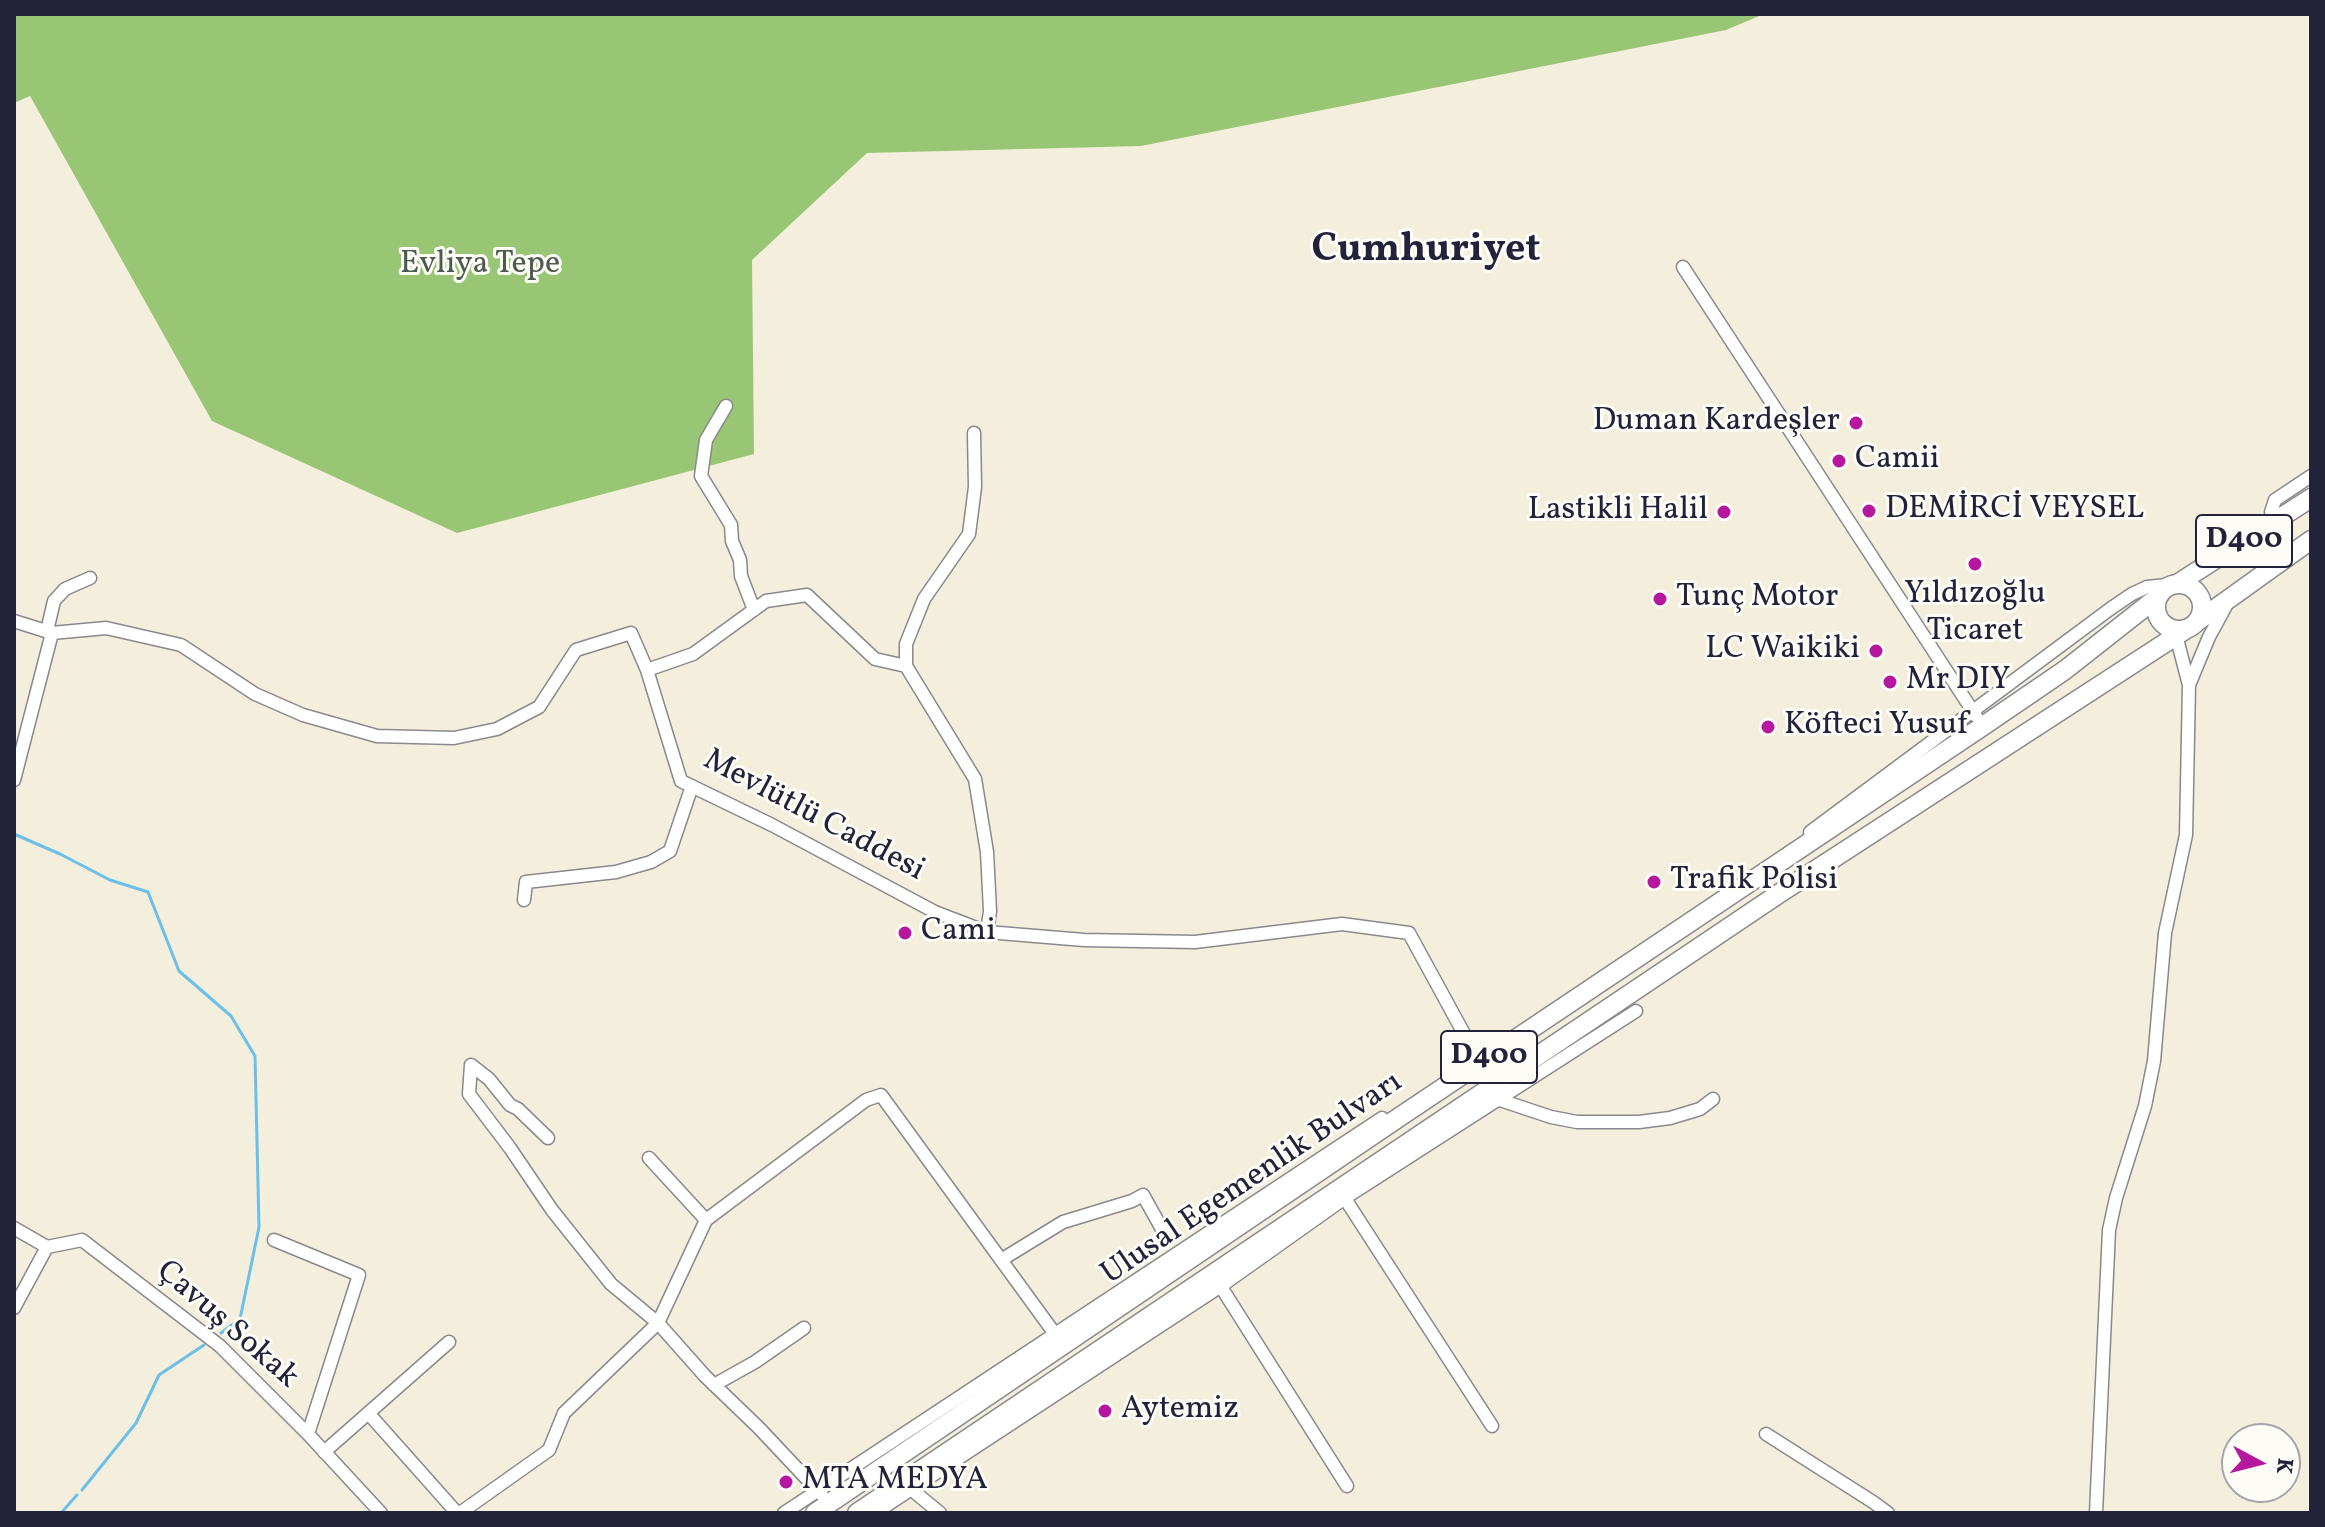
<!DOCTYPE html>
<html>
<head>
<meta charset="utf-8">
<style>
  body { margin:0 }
  #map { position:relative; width:2325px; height:1527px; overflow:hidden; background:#f3efdc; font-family:Vollkorn,serif }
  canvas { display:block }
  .frame { position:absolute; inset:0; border:16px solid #22223b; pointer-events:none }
  .north { position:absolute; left:2221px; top:1423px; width:80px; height:80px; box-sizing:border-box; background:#fdfcf7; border:2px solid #a5a5ac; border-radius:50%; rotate:97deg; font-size:22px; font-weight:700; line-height:32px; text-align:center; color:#22223b }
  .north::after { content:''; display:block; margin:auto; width:28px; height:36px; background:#b5179e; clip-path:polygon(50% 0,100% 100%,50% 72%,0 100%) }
</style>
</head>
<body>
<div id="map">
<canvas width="2325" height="1527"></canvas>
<div class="frame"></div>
<div class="north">K</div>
</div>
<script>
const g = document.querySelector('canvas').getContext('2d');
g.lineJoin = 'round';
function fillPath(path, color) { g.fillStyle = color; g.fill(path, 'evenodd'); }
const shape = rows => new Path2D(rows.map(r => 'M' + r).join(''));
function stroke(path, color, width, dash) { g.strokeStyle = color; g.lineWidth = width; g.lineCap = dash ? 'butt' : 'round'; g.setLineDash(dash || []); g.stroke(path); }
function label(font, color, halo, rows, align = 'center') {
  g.font = font + ' Vollkorn,serif'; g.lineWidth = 6; g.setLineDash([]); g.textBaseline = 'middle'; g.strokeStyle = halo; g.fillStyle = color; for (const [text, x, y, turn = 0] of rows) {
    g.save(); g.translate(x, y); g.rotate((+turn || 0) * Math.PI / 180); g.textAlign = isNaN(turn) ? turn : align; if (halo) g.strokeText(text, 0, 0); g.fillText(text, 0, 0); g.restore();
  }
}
fillPath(shape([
  [14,14,1764,14,1726,30,1141,146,867,153,752,260,754,454,457,533,212,421,30,96,14,103]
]), '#99c674');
stroke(shape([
  [14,834,60,854,110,880,148,892,179,971,231,1016,255,1056,259,1227,240,1319,221,1333],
  [82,1490,136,1423,159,1375,204,1345],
  [61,1513,77,1495]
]), '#6bbfe8', 3);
const minor = shape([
  [1683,267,1976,716],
  [726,406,706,440,701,476,731,525,732,541,740,560,741,576,754,610],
  [974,433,975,487,969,534,924,599,906,644,906,666,975,779,987,852,990,911,987,932],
  [2275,521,2271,512,2275,500,2311,476],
  [14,621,52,633,106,628,181,645,255,694,303,715,377,736,454,738,497,729,539,707,576,650,631,633,647,670,681,781,772,825,935,912,987,932,1084,940,1195,942,1342,924,1409,933,1480,1063],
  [47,631,54,601,65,589,90,578],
  [647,670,693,654,766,601,807,595,875,659,906,666],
  [2189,685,2209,637,2227,604],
  [14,780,52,633],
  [1810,832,2110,609,2132,594,2147,587,2177,584],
  [524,900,526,882,616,872,651,862,670,851,692,786],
  [471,1065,489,1079,510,1105,518,1109,548,1138],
  [1500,1100,1551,1117,1577,1122,1639,1122,1670,1118,1700,1109,1713,1099],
  [649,1158,706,1220],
  [1342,1194,1492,1426],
  [14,1228,47,1247,82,1240,220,1346,308,1434,381,1513],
  [274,1240,359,1275,308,1434],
  [1001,1260,1063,1222,1132,1201,1143,1195,1167,1238],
  [1216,1279,1347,1486],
  [14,1308,47,1247],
  [714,1385,755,1362,804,1328],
  [369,1414,457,1513],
  [1766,1434,1873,1502,1888,1513],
  [324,1452,449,1342],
  [906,1485,940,1513],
  [822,1495,759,1428,705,1376,658,1323,706,1220,866,1100,881,1095,1055,1334],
  [460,1513,549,1450,564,1413,658,1323,611,1284,552,1210,510,1148,469,1094,471,1065],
  [784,1513,1382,1118],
  [875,1513,1221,1286,1345,1198,1636,1011],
  [2096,1513,2109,1230,2116,1198,2145,1106,2154,1061,2165,933,2186,835,2189,685,2177,639,2170,628]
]);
const highway = shape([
  [2177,584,2311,498],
  '2156 607a23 23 0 1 1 46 0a23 23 0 1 1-46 0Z',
  [2198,621,2311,540],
  [815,1513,1398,1118,1983,726,2065,670,2159,596],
  [857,1513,1780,893,2185,630]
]);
stroke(minor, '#8a888c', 15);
stroke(highway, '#8a888c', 21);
stroke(minor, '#fff', 12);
stroke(highway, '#fff', 18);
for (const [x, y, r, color] of [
  [1856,423,8,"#b5179e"],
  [1839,461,8,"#b5179e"],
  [1869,511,8,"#b5179e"],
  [1724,512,8,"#b5179e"],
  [1975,564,8,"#b5179e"],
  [1660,599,8,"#b5179e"],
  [1876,651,8,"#b5179e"],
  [1890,682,8,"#b5179e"],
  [1768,727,8,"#b5179e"],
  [1654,882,8,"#b5179e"],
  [905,933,8,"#b5179e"],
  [1105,1411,8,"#b5179e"],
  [786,1482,8,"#b5179e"]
]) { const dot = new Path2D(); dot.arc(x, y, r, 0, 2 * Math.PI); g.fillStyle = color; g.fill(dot); stroke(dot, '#fdfcf7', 3); }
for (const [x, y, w] of [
  [2244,541,96],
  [1489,1057,96]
]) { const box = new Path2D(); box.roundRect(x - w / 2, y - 26, w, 52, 6); g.fillStyle = '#fdfcf7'; g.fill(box); stroke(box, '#22223b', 2); }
label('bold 30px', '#22223b', null, [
  ["D400",2244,541],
  ["D400",1489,1057]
]);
label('32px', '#4c5b4f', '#fdfcf7', [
  ["Evliya Tepe",480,266]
]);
label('32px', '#22223b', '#fdfcf7', [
  ["Duman Kardeşler",1840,423,"right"],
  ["Camii",1855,461],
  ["DEMİRCİ VEYSEL",1885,511],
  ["Lastikli Halil",1708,512,"right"],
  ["Yıldızoğlu",1975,596,"center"],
  ["Ticaret",1975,633,"center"],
  ["Tunç Motor",1676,599],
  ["LC Waikiki",1860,651,"right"],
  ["Mr DIY",1906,682],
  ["Köfteci Yusuf",1784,727],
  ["Trafik Polisi",1670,882],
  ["Cami",921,933],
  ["Aytemiz",1121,1411],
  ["MTA MEDYA",802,1482]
], 'left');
label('32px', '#22223b', '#fdfcf7', [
  ["Mevlütlü Caddesi",813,817,28],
  ["Ulusal Egemenlik Bulvarı",1253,1180,-34],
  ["Çavuş Sokak",226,1326,41]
]);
label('bold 40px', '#22223b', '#fdfcf7', [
  ["Cumhuriyet",1426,253]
]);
</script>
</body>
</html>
